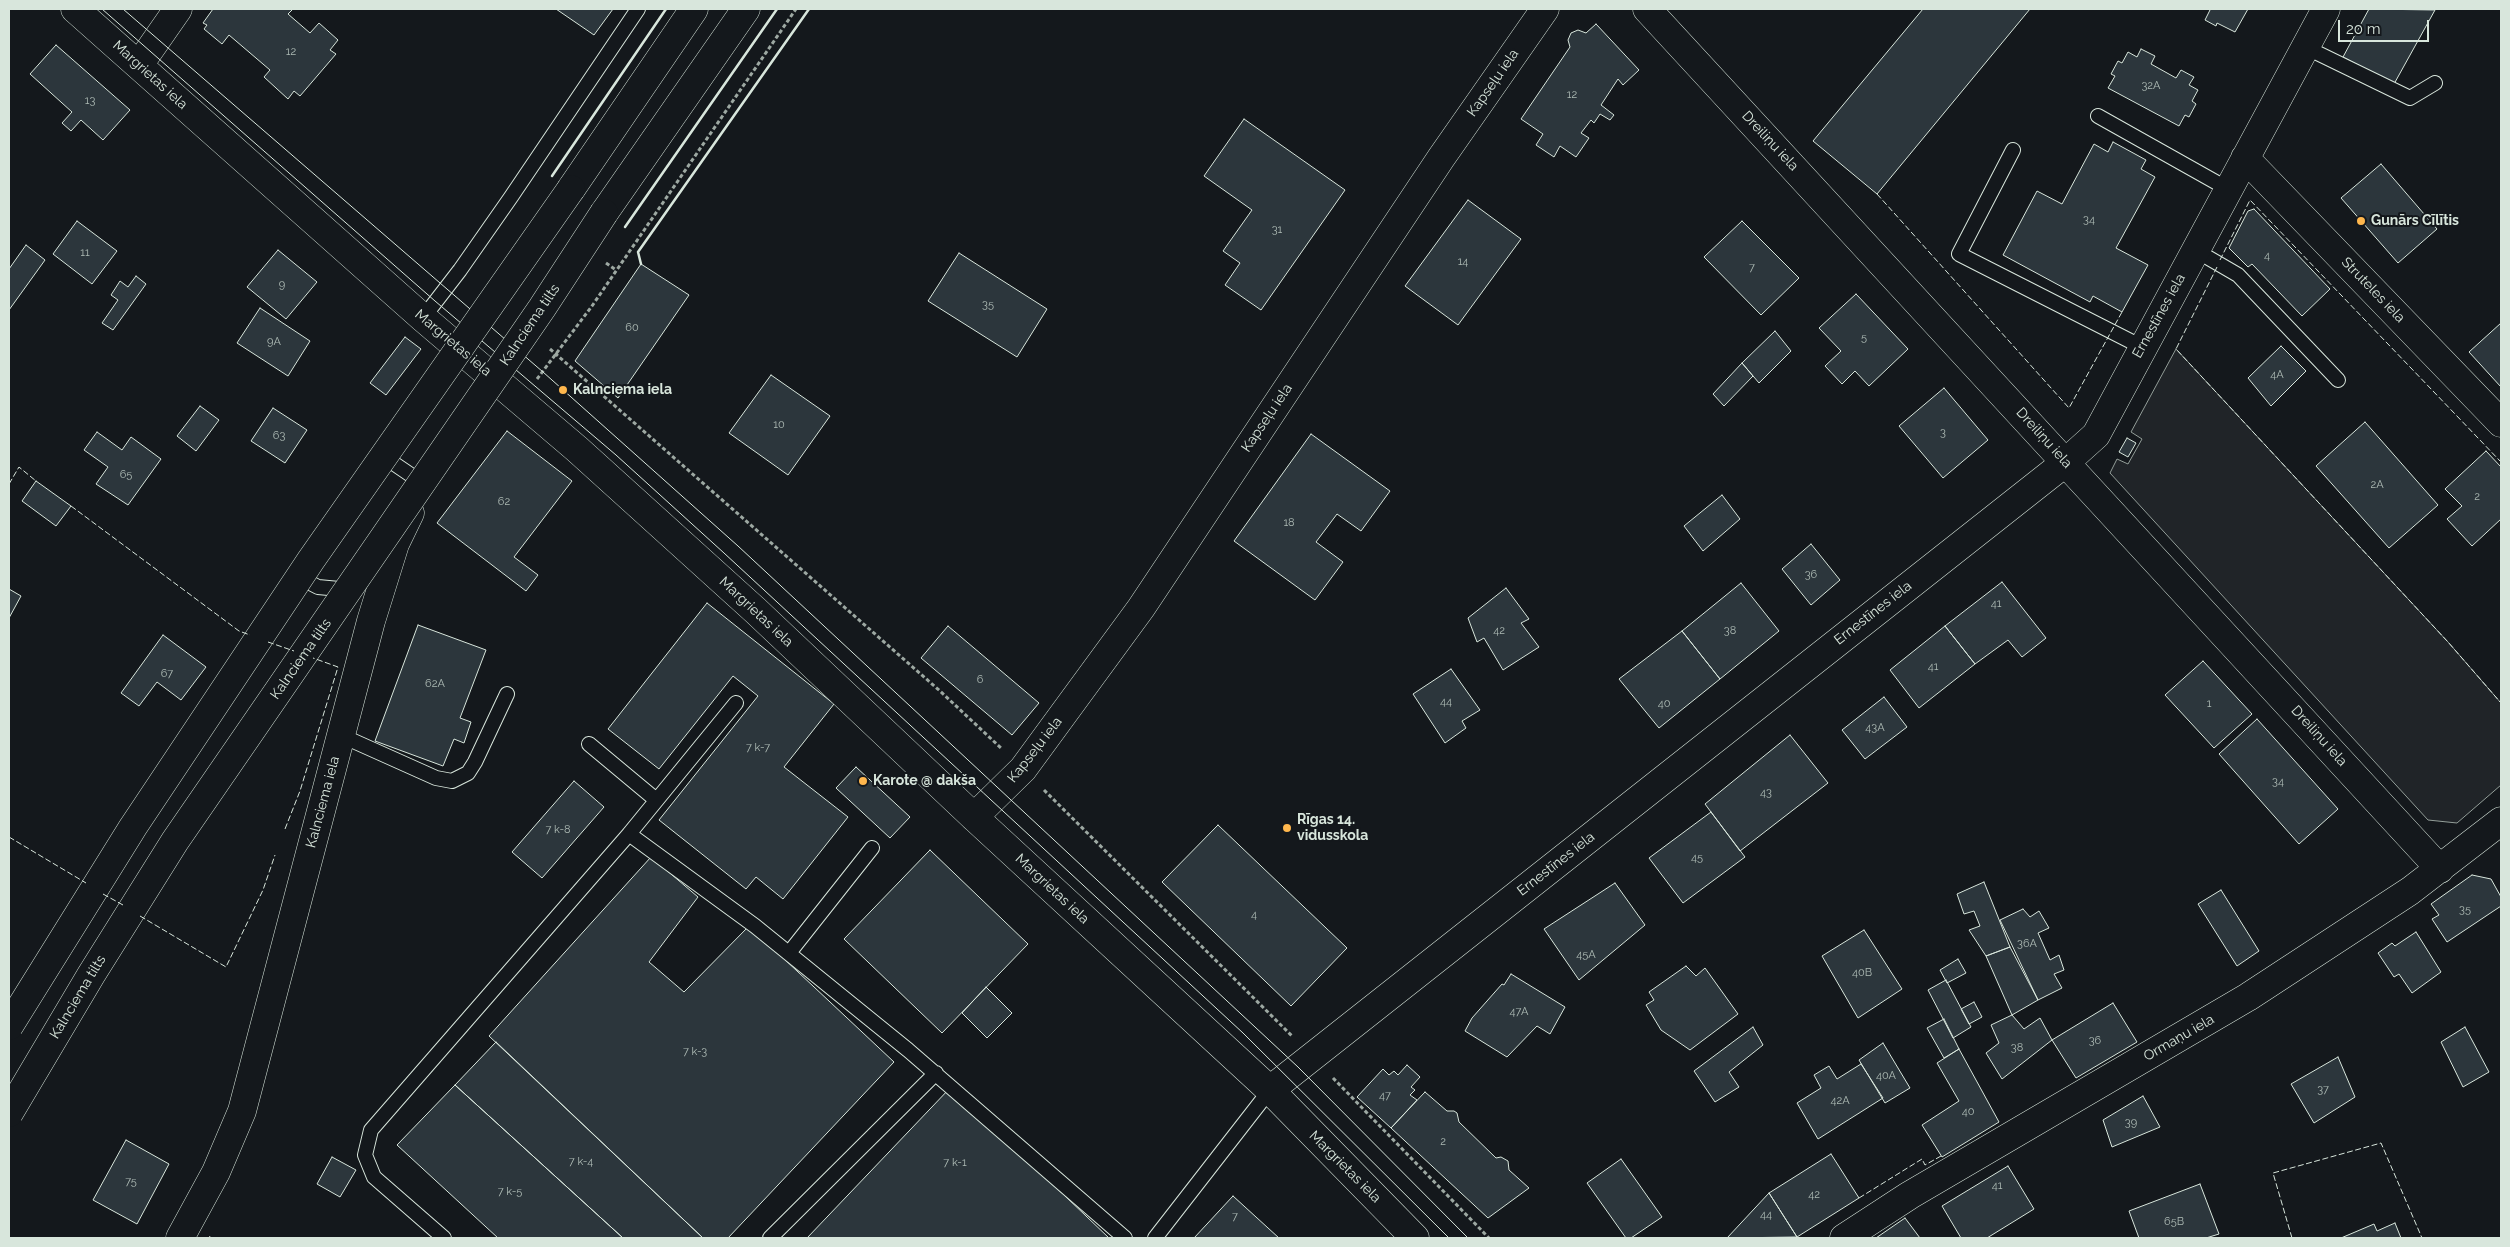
<!DOCTYPE html>
<html>
<head>
<meta charset="utf-8">
<style>
  body { margin:0 }
  #map { position:relative; width:2510px; height:1247px; overflow:hidden; background:#14181c; font-family:Raleway,sans-serif }
  canvas { display:block }
  .frame { position:absolute; inset:0; border:10px solid #d8e6dc; pointer-events:none }
  .scale { position:absolute; left:2338px; top:20px; width:91px; height:22px; box-sizing:border-box; border:2px solid #d8e6dc; border-top:0; padding-left:6px; font-size:15px; line-height:18px; white-space:nowrap; color:#d8e6dc; -webkit-text-stroke:4px #14181c; paint-order:stroke }
</style>
</head>
<body>
<div id="map">
<canvas width="2510" height="1247"></canvas>
<div class="frame"></div>
<div class="scale">20 m</div>
</div>
<script>
const g = document.querySelector('canvas').getContext('2d');
g.lineJoin = 'round';
function fillPath(path, color) { g.fillStyle = color; g.fill(path, 'evenodd'); }
const shape = rows => new Path2D(rows.map(r => 'M' + r).join(''));
function stroke(path, color, width, dash) { g.strokeStyle = color; g.lineWidth = width; g.lineCap = dash ? 'butt' : 'round'; g.setLineDash(dash || []); g.stroke(path); }
function label(font, color, halo, rows, align = 'center') {
  g.font = font + ' Raleway,sans-serif'; g.lineWidth = 4; g.setLineDash([]); g.textBaseline = 'middle'; g.strokeStyle = halo; g.fillStyle = color; for (const [text, x, y, turn = 0] of rows) {
    g.save(); g.translate(x, y); g.rotate((+turn || 0) * Math.PI / 180); g.textAlign = isNaN(turn) ? turn : align; if (halo) g.strokeText(text, 0, 0); g.fillText(text, 0, 0); g.restore();
  }
}
const green = shape([
  [2176,349,2448,642,2501,703,2501,785,2457,823,2428,820,2110,473,2117,459,2128,464,2142,439,2131,432,2176,349]
]);
fillPath(green, '#202428');
stroke(green, '#939e99', 1);
const building = shape([
  [213,9,293,9,288,14,310,33,319,23,338,40,330,50,336,54,300,96,294,91,288,99,264,77,270,70,229,35,222,44,204,29,207,25,203,23,213,9],
  [556,9,613,9,594,35,556,9],
  [1923,9,2030,9,1877,194,1813,141,1923,9],
  [2208,9,2248,9,2235,32,2217,23,2216,26,2205,20,2210,10,2208,9],
  [2369,9,2435,10,2394,84,2343,57,2369,9],
  [1596,24,1639,70,1623,85,1618,79,1601,105,1614,115,1610,120,1600,114,1594,123,1591,120,1581,133,1589,138,1576,157,1560,146,1554,157,1536,145,1543,134,1521,119,1570,47,1568,40,1571,33,1578,30,1586,33,1596,24],
  [56,45,130,110,103,140,81,120,71,131,62,123,72,112,30,74,56,45],
  [2141,49,2155,56,2151,64,2176,78,2181,70,2194,77,2189,85,2198,90,2192,101,2196,104,2189,117,2185,115,2179,126,2108,88,2115,76,2111,74,2118,61,2122,63,2128,52,2137,57,2141,49],
  [1244,119,1345,190,1261,310,1225,285,1240,263,1223,251,1252,210,1204,176,1244,119],
  [2113,142,2146,160,2141,169,2155,177,2116,248,2148,265,2122,312,2093,296,2090,302,2003,255,2037,191,2062,204,2094,144,2108,152,2113,142],
  [2381,164,2437,229,2398,263,2341,198,2381,164],
  [1468,200,1521,239,1458,325,1405,286,1468,200],
  [2254,209,2330,289,2302,316,2252,264,2248,267,2229,248,2248,211,2254,209],
  [77,221,117,251,92,284,53,254,77,221],
  [1742,221,1799,278,1761,315,1704,257,1742,221],
  [26,245,45,260,9,310,9,269,26,245],
  [278,250,317,282,286,319,247,287,278,250],
  [959,253,1047,309,1017,357,928,301,959,253],
  [641,264,689,295,618,398,575,361,641,264],
  [136,276,146,284,113,330,102,323,118,300,111,295,120,281,128,287,136,276],
  [1856,294,1908,349,1869,386,1855,371,1842,384,1825,366,1841,351,1819,328,1856,294],
  [260,308,310,341,288,376,237,343,260,308],
  [2501,323,2501,387,2469,352,2501,323],
  [1775,331,1791,351,1759,383,1742,363,1775,331],
  [405,337,421,349,386,395,370,383,405,337],
  [2281,346,2306,371,2271,406,2248,378,2281,346],
  [1742,363,1753,376,1724,406,1713,394,1742,363],
  [771,375,830,416,788,475,729,433,771,375],
  [1944,388,1988,440,1943,478,1899,426,1944,388],
  [200,406,219,420,196,451,177,436,200,406],
  [273,408,307,430,285,463,251,441,273,408],
  [2365,422,2438,505,2389,548,2316,466,2365,422],
  [507,431,572,481,514,557,538,575,526,591,437,523,507,431],
  [97,432,122,450,131,437,161,459,128,505,96,484,108,467,84,450,97,432],
  [1311,434,1390,491,1361,531,1337,514,1316,542,1343,562,1315,600,1234,541,1311,434],
  [2127,438,2136,443,2128,457,2119,452,2127,438],
  [2486,451,2501,467,2501,519,2472,546,2447,519,2462,506,2445,489,2486,451],
  [36,481,71,506,56,526,22,501,36,481],
  [1722,495,1740,519,1703,551,1684,526,1722,495],
  [1811,544,1840,580,1811,605,1782,569,1811,544],
  [2002,582,2046,638,2022,657,2008,640,1975,664,1945,626,2002,582],
  [1741,583,1779,631,1720,679,1682,631,1741,583],
  [1506,588,1529,619,1521,623,1539,647,1503,670,1484,638,1477,642,1468,618,1506,588],
  [9,589,21,596,9,618,9,589],
  [707,603,834,704,784,767,848,817,783,899,756,877,746,889,659,820,758,696,733,676,659,769,608,729,707,603],
  [418,625,486,650,460,718,471,722,464,743,454,739,443,766,375,741,418,625],
  [948,626,1039,703,1012,735,921,658,948,626],
  [1945,626,1975,664,1919,708,1890,670,1945,626],
  [1682,631,1720,679,1659,728,1619,679,1682,631],
  [163,635,206,667,181,700,157,682,139,706,121,693,163,635],
  [2203,661,2252,714,2214,748,2165,695,2203,661],
  [1451,669,1480,710,1462,721,1466,728,1445,743,1413,694,1451,669],
  [1884,697,1907,727,1865,759,1842,730,1884,697],
  [2257,719,2338,809,2299,844,2219,754,2257,719],
  [1790,735,1828,783,1740,851,1705,804,1790,735],
  [856,767,910,817,890,838,836,788,856,767],
  [574,781,604,807,542,878,512,852,574,781],
  [1711,812,1745,857,1683,903,1649,858,1711,812],
  [1218,825,1347,948,1291,1006,1162,882,1218,825],
  [930,850,1028,944,942,1033,844,939,930,850],
  [651,857,698,897,649,962,684,992,749,926,894,1062,728,1238,703,1238,489,1036,651,857],
  [2472,875,2491,879,2501,897,2501,906,2447,942,2432,919,2439,915,2431,904,2472,875],
  [1984,882,2010,947,1986,956,1969,930,1980,926,1974,911,1964,914,1957,894,1984,882],
  [1615,883,1645,925,1579,980,1544,929,1615,883],
  [2221,890,2259,951,2237,966,2198,904,2221,890],
  [2023,909,2030,917,2039,911,2049,928,2038,933,2050,960,2059,955,2064,970,2054,974,2062,988,2038,1000,2000,920,2023,909],
  [1864,930,1902,989,1858,1018,1822,956,1864,930],
  [2416,932,2441,972,2412,993,2399,974,2394,977,2378,953,2392,943,2395,946,2416,932],
  [2010,947,2038,1000,2012,1015,1986,956,2010,947],
  [1958,959,1966,973,1947,983,1940,970,1958,959],
  [1686,966,1696,976,1705,968,1738,1014,1690,1050,1661,1030,1646,1005,1654,1000,1649,992,1686,966],
  [1511,974,1565,1007,1550,1034,1537,1026,1507,1057,1465,1031,1472,1018,1502,984,1504,985,1511,974],
  [1946,980,1971,1027,1953,1038,1928,990,1946,980],
  [986,987,1012,1013,987,1038,962,1013,986,987],
  [1974,1002,1982,1017,1969,1024,1961,1009,1974,1002],
  [2113,1003,2137,1042,2076,1078,2052,1040,2113,1003],
  [2012,1015,2024,1029,2040,1018,2052,1040,2002,1079,1986,1053,1999,1043,1991,1025,2012,1015],
  [1944,1019,1959,1049,1944,1058,1927,1028,1944,1019],
  [1753,1027,1763,1045,1729,1072,1739,1087,1715,1102,1694,1071,1753,1027],
  [2465,1027,2489,1072,2463,1087,2441,1042,2465,1027],
  [496,1042,703,1238,623,1238,455,1085,496,1042],
  [1883,1043,1910,1088,1885,1103,1859,1060,1883,1043],
  [1959,1049,1999,1122,1942,1157,1922,1125,1959,1101,1937,1063,1959,1049],
  [2338,1057,2355,1097,2314,1123,2291,1084,2338,1057],
  [1861,1064,1883,1098,1818,1139,1797,1103,1821,1088,1814,1075,1829,1066,1837,1079,1861,1064],
  [1407,1065,1420,1077,1411,1087,1415,1090,1410,1095,1417,1100,1391,1128,1357,1097,1383,1069,1389,1075,1394,1071,1398,1075,1407,1065],
  [455,1085,623,1238,498,1238,397,1145,455,1085],
  [951,1087,1109,1238,807,1238,951,1087],
  [1425,1092,1447,1111,1454,1111,1457,1113,1459,1122,1496,1158,1501,1157,1508,1161,1509,1170,1529,1188,1488,1218,1391,1128,1425,1092],
  [2143,1096,2160,1127,2112,1147,2103,1120,2143,1096],
  [126,1140,169,1164,137,1224,93,1200,126,1140],
  [1831,1154,1859,1198,1797,1237,1769,1193,1831,1154],
  [332,1157,356,1170,340,1197,317,1184,332,1157],
  [1621,1159,1662,1217,1631,1238,1626,1238,1587,1183,1621,1159],
  [2008,1166,2034,1209,1987,1238,1961,1238,1942,1206,2008,1166],
  [2200,1184,2219,1234,2206,1238,2139,1238,2129,1211,2200,1184],
  [1769,1193,1797,1237,1727,1238,1769,1193],
  [1233,1196,1279,1238,1194,1238,1233,1196],
  [1905,1218,1920,1238,1876,1238,1905,1218],
  [2395,1223,2401,1238,2341,1238,2374,1224,2377,1231,2395,1223]
]);
fillPath(building, '#2c363c');
stroke(building, '#d8e6dc', 1);
const lane = shape([
  [2305,47,2410,98,2435,83],
  [2098,116,2228,189],
  [2013,150,1959,254,2142,347],
  [2195,250,2238,275,2338,380],
  [423,318,460,270,511,197,638,9],
  [380,454,424,484],
  [295,575,318,587,350,590],
  [340,735,436,778,452,781,468,773,475,762,507,694],
  [589,744,655,799],
  [629,834,755,926,908,1050,1125,1238],
  [789,953,872,848],
  [444,1238,374,1177,365,1155,371,1130,629,834,736,703],
  [770,1238,936,1073],
  [1155,1238,1270,1090]
]);
const street = shape([
  [75,9,423,318,577,449,756,611,974,817,1270,1090,1415,1238],
  [1647,9,2440,869],
  [139,65,178,9],
  [2245,158,2501,423],
  [974,817,1023,769,1141,608,1441,158,1545,9],
  [1270,1090,2066,462,2096,435,2326,9],
  [180,1238,216,1172,242,1111,371,621,395,544,410,513],
  [1844,1238,1910,1195,2248,997,2410,891,2501,821]
]);
const primary = shape([
  [571,189,694,9],
  [604,213,746,9]
]);
stroke(lane, '#d8e6dc', 16);
stroke(street, '#d8e6dc', 29);
stroke(primary, '#d8e6dc', 29);
stroke(shape([
  [606,263,616,270],
  [550,349,940,691,1002,749],
  [537,379,592,306,796,9],
  [1044,790,1292,1036],
  [1333,1078,1489,1238]
]), '#9da8a2', 3, [4, 2.5]);
stroke(lane, '#14181c', 14);
stroke(street, '#14181c', 28);
stroke(primary, '#14181c', 28);
stroke(shape([
  [102,9,435,301,616,455,724,553,1243,1033,1449,1238],
  [123,9,543,372,738,546,1298,1067,1468,1238]
]), '#d8e6dc', 1);
const primaryBridge = shape([
  [9,1026,133,827,311,560,571,189],
  [9,1113,91,975,175,841,542,308,604,213]
]);
stroke(primaryBridge, '#d8e6dc', 29, []);
stroke(primaryBridge, '#14181c', 28);
stroke(shape([
  [1877,194,2069,408,2122,312],
  [2220,260,2250,200,2501,462],
  [2217,267,2176,349,2448,642,2501,703],
  [9,484,19,467,36,481],
  [71,506,239,631,250,635],
  [268,642,294,651],
  [285,829,300,791,338,667,313,658],
  [9,837,86,883],
  [103,894,123,905],
  [140,916,226,967,263,890,275,855],
  [1859,1198,1922,1159,1925,1165,1941,1156],
  [209,1238,210,1236],
  [2292,1238,2273,1173,2381,1143,2422,1238]
]), '#d8e6dc', 1, [6, 2.5]);
stroke(shape([
  [552,176,666,9],
  [625,227,777,9],
  [641,264,638,252,809,9]
]), '#d8e6dc', 2.5);
for (const [x, y, r, color] of [
  [2361,221,5,"#ffb74d"],
  [563,390,5,"#ffb74d"],
  [863,781,5,"#ffb74d"],
  [1287,828,5,"#ffb74d"]
]) { const dot = new Path2D(); dot.arc(x, y, r, 0, 2 * Math.PI); g.fillStyle = color; g.fill(dot); stroke(dot, '#14181c', 2); }
label('11px', '#adbab4', null, [
  ["12",291,52],
  ["32A",2151,86],
  ["12",1572,95],
  ["13",90,101],
  ["34",2089,220],
  ["31",1277,230],
  ["11",85,253],
  ["4",2267,256],
  ["14",1463,262],
  ["7",1752,268],
  ["9",282,285],
  ["35",988,305],
  ["60",632,328],
  ["5",1864,338],
  ["9A",274,342],
  ["4A",2277,375],
  ["10",779,425],
  ["3",1943,433],
  ["63",279,436],
  ["65",126,475],
  ["2A",2377,485],
  ["2",2477,497],
  ["62",504,502],
  ["18",1289,523],
  ["36",1811,575],
  ["41",1996,604],
  ["42",1499,631],
  ["38",1730,631],
  ["41",1933,667],
  ["67",167,674],
  ["6",980,680],
  ["62A",435,684],
  ["44",1446,702],
  ["40",1664,704],
  ["1",2209,704],
  ["43A",1875,728],
  ["7 k-7",758,748],
  ["34",2278,782],
  ["43",1766,793],
  ["7 k-8",558,830],
  ["45",1697,858],
  ["35",2465,910],
  ["4",1254,915],
  ["36A",2027,944],
  ["45A",1586,955],
  ["40B",1862,973],
  ["47A",1519,1012],
  ["36",2095,1041],
  ["38",2017,1048],
  ["7 k-3",695,1052],
  ["40A",1886,1076],
  ["37",2323,1090],
  ["47",1385,1096],
  ["42A",1840,1101],
  ["40",1968,1112],
  ["39",2131,1123],
  ["2",1443,1142],
  ["7 k-4",581,1162],
  ["7 k-1",955,1163],
  ["75",131,1182],
  ["41",1997,1186],
  ["7 k-5",510,1192],
  ["42",1814,1195],
  ["44",1766,1215],
  ["7",1235,1217],
  ["65B",2174,1222]
]);
label('14px', '#d8e6dc', '#14181c', [
  ["Margrietas iela",150,75,42],
  ["Kapseļu iela",1493,83,-55],
  ["Dreiliņu iela",1770,141,47],
  ["Struteles iela",2373,290,46],
  ["Ernestīnes iela",2159,316,-61],
  ["Kalnciema tilts",530,325,-56],
  ["Margrietas iela",453,343,40],
  ["Kapseļu iela",1267,418,-56],
  ["Dreiliņu iela",2044,438,48],
  ["Margrietas iela",756,612,43],
  ["Ernestīnes iela",1873,613,-38],
  ["Kalnciema tilts",301,659,-55],
  ["Dreiliņu iela",2319,736,48],
  ["Kapseļu iela",1035,750,-52],
  ["Kalnciema iela",323,802,-75],
  ["Ernestīnes iela",1556,864,-38],
  ["Margrietas iela",1052,889,43],
  ["Kalnciema tilts",78,997,-59],
  ["Ormaņu iela",2179,1038,-30],
  ["Margrietas iela",1345,1167,45]
]);
label('bold 14px', '#d8e6dc', '#14181c', [
  ["Gunārs Cīlītis",2371,221],
  ["Kalnciema iela",573,390],
  ["Karote @ dakša",873,781],
  ["Rīgas 14.",1297,820],
  ["vidusskola",1297,836]
], 'left');
</script>
</body>
</html>
